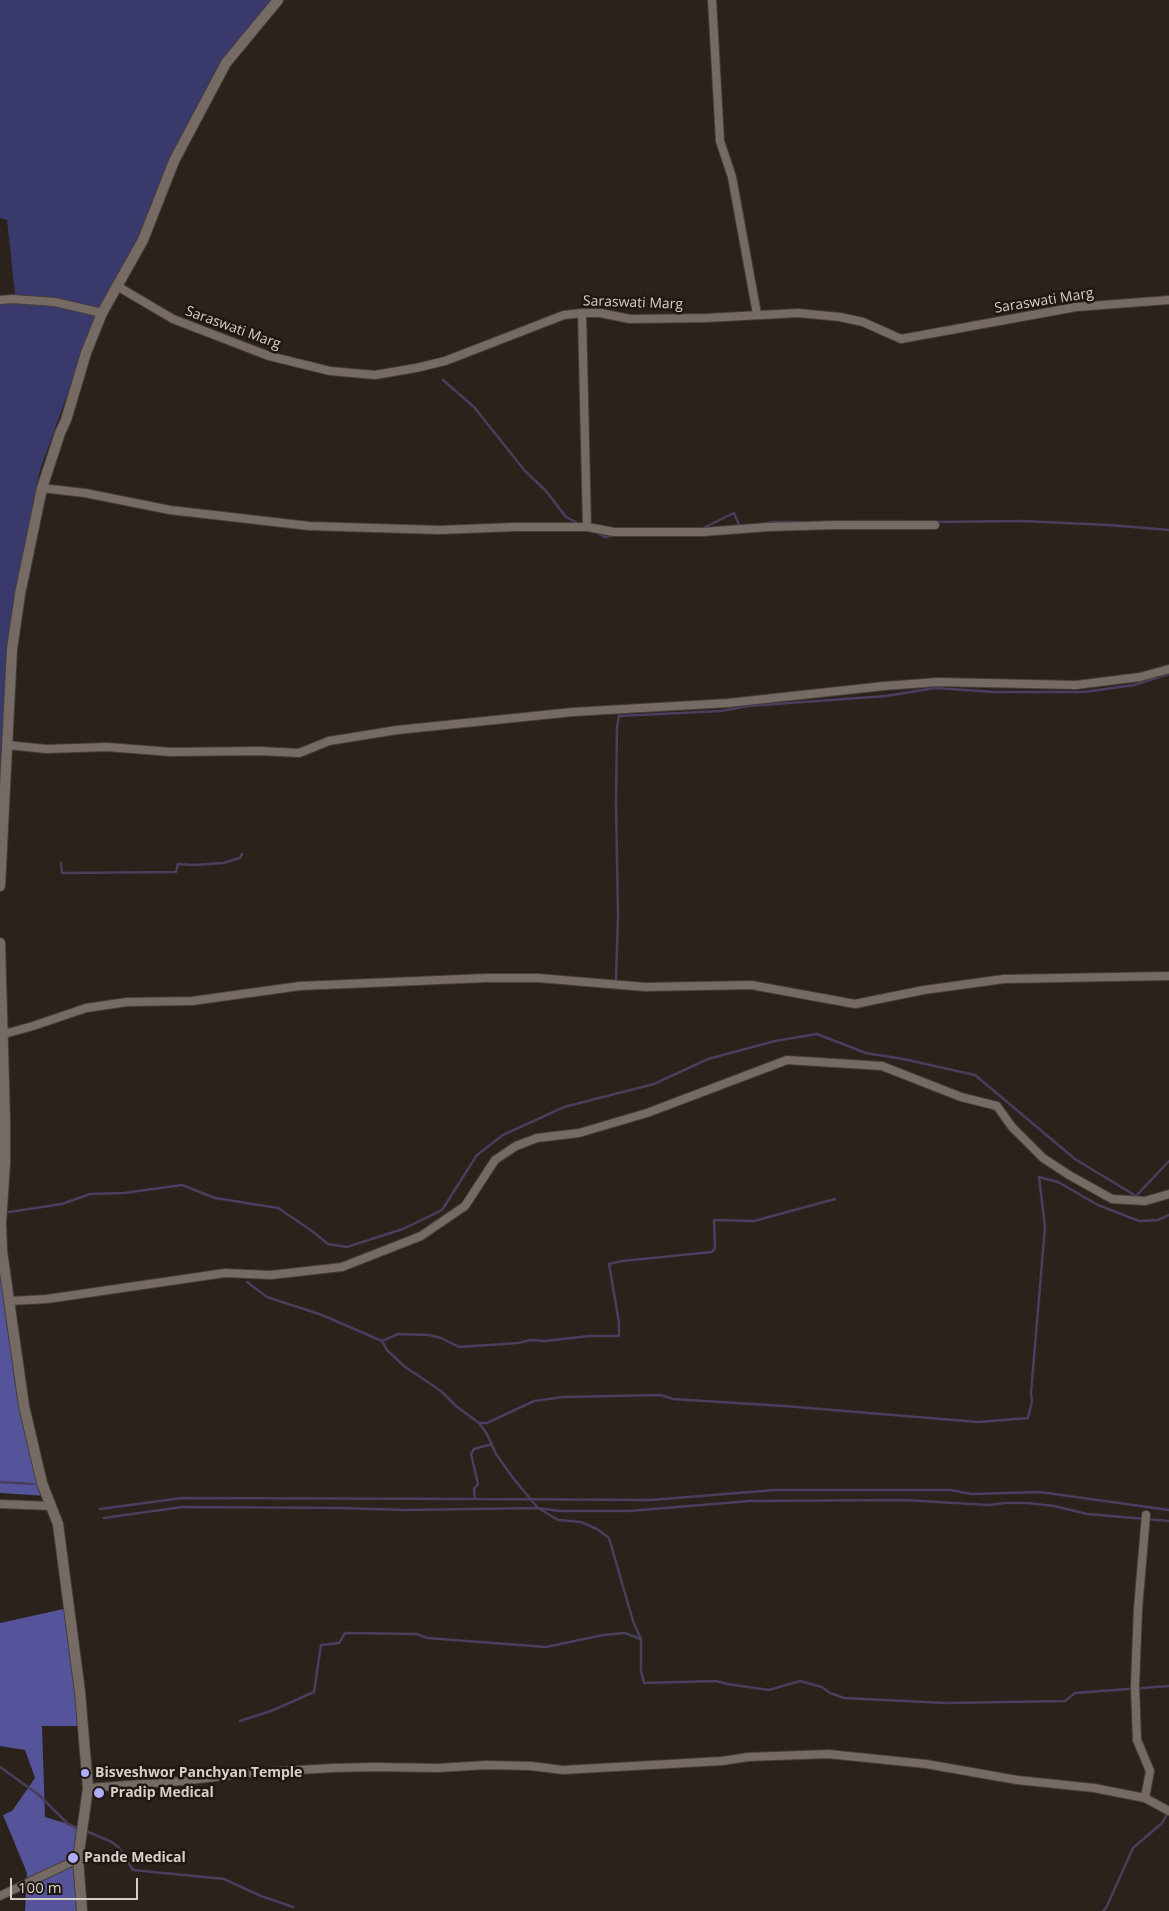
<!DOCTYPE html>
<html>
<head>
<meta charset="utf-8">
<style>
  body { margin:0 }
  #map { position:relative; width:1169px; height:1911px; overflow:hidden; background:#2a221b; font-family:"Open Sans",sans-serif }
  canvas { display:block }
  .scale { position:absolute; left:10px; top:1878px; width:128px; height:22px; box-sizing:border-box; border:2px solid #d6d0cc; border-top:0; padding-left:6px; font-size:15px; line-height:18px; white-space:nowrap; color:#d6d0cc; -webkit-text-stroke:4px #211812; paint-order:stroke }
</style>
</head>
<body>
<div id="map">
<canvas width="1169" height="1911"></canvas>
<div class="scale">100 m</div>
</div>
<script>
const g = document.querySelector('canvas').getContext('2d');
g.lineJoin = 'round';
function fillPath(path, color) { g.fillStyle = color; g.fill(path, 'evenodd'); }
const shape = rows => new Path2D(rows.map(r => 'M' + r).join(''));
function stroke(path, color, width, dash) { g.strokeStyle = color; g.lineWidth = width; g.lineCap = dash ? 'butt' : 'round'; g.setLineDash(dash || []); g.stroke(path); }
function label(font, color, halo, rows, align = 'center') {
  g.font = font + ' "Open Sans",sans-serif'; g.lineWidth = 5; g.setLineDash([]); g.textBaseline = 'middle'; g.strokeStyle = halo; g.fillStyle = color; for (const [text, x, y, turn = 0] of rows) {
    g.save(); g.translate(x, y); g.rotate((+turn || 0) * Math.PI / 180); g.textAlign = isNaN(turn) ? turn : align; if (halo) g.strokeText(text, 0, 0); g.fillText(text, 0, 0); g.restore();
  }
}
fillPath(shape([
  [0,0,278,0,237,46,162,191,74,376,40,470,12,608,6,677,0,886,0,297,15,294,7,220,0,218]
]), '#3a396c');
fillPath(shape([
  [0,1243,24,1406,47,1496,0,1493],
  [68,1608,82,1726,42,1726,45,1817,81,1828,82,1911,25,1911,27,1873,3,1815,12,1811,35,1778,25,1750,0,1746,0,1623]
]), '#555399');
stroke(shape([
  [443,380,474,407,525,471,546,491,566,517,580,524],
  [857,521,904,521],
  [935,522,1022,521,1109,525,1169,530],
  [760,524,773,522,802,522],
  [701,529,734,513,740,527],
  [596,532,605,537,617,535],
  [61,863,62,873,176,872,178,864,194,865,223,863,240,858,242,854],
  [616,980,618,916,616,802,617,727,619,716,721,711,748,706,886,696,935,688,994,692,1084,692,1134,685,1169,674],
  [9,1212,62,1204,90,1194,124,1193,182,1185,215,1198,278,1208,312,1231,328,1244,347,1247,403,1229,442,1210,477,1155,503,1135,564,1107,654,1084,708,1059,775,1041,817,1034,866,1053,903,1059,975,1075,1075,1159,1136,1196,1169,1161],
  [247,1282,267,1297,322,1315,382,1341,387,1350,404,1366,441,1391,456,1406,479,1423,487,1434,496,1454,513,1478,538,1508,558,1520,581,1522,597,1529,609,1538,633,1621,641,1639,641,1671,644,1683,716,1681,727,1684,769,1690,800,1681,822,1687,830,1693,844,1698,945,1703,1065,1701,1075,1693,1169,1686],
  [382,1341,398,1334,429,1335,441,1338,459,1347,518,1343,531,1340,545,1341,589,1336,619,1336,619,1323,609,1264,622,1261,712,1252,715,1248,714,1220,754,1221,835,1199],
  [479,1423,487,1423,534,1401,563,1397,661,1395,673,1399,784,1406,978,1422,1028,1418,1032,1401,1031,1393,1045,1227,1039,1177,1058,1182,1098,1205,1139,1221,1158,1220,1169,1215],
  [0,1482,33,1484],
  [475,1499,651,1500,775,1490,950,1490,972,1494,1040,1492,1169,1510],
  [100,1509,182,1498,475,1499,474,1489,478,1484,471,1454,474,1449,492,1444],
  [104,1518,182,1507,342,1508,405,1510,538,1508,559,1511,629,1511,750,1501,904,1500,988,1505,1006,1503,1027,1503,1054,1506,1087,1514,1169,1521],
  [240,1721,271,1711,314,1692,321,1645,339,1643,345,1633,417,1634,427,1638,546,1647,603,1635,625,1633,641,1639],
  [0,1767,39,1795,68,1824,77,1828],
  [86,1831,112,1842,119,1848,133,1870,224,1879,261,1896,293,1907],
  [1103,1911,1106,1908,1133,1848,1162,1823,1168,1812]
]), '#483e5d', 2.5);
const minor = shape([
  [712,0,720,141,732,177,757,314],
  [117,286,173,319,269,356,330,371,375,375,416,368,445,361,564,315,582,313,600,313,630,319,706,318,798,313,840,317,863,322,901,339,1076,307,1169,300],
  [0,300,12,299,55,302,102,313],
  [582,313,587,527],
  [42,488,85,493,170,510,309,526,439,530,515,527,587,527,614,532,703,532,768,527,836,525,935,525],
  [7,745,46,749,107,747,171,752,260,751,299,753,329,741,397,730,573,712,728,703,884,686,938,682,1076,685,1140,677,1169,669],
  [4,1034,33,1026,86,1008,127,1002,192,1001,300,986,486,978,538,978,645,987,751,985,855,1004,924,990,1004,979,1169,976],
  [10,1301,47,1299,225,1273,271,1275,342,1267,421,1236,465,1206,495,1160,516,1146,537,1138,579,1133,647,1113,787,1060,882,1066,961,1097,997,1106,1012,1127,1043,1158,1069,1175,1112,1199,1145,1201,1169,1194],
  [0,1504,51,1506],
  [88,1788,183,1781,247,1773,333,1768,374,1767,438,1768,486,1765,531,1766,563,1770,722,1761,748,1757,828,1754,926,1764,1017,1780,1094,1788,1145,1798,1169,1811],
  [1145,1798,1150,1771,1137,1740,1135,1686,1138,1609,1146,1515],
  [0,1896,78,1859]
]);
const tertiary = shape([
  [0,886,12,649,20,594,42,488,60,433,66,420,86,353,102,313,143,240,174,161,226,63,278,0],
  [0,943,5,1119,5,1164,1,1223,2,1251,24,1406,42,1483,58,1524,80,1692,88,1788,78,1859,82,1911]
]);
stroke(minor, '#463e39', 10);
stroke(tertiary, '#463e39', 12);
stroke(minor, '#766b64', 8);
stroke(tertiary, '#766b64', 10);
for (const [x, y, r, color] of [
  [85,1773,5,"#adaefb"],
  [99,1793,6,"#adaefb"],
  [73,1858,6,"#adaefb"]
]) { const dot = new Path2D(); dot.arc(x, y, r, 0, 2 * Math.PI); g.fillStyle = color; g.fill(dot); stroke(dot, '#211812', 2); }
label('14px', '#d6d0cc', '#211812', [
  ["Saraswati Marg",1044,301,-9],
  ["Saraswati Marg",633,303,2],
  ["Saraswati Marg",233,328,20]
]);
label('bold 14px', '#d6d0cc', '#211812', [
  ["Bisveshwor Panchyan Temple",95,1773],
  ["Pradip Medical",110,1793],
  ["Pande Medical",84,1858]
], 'left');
</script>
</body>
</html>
